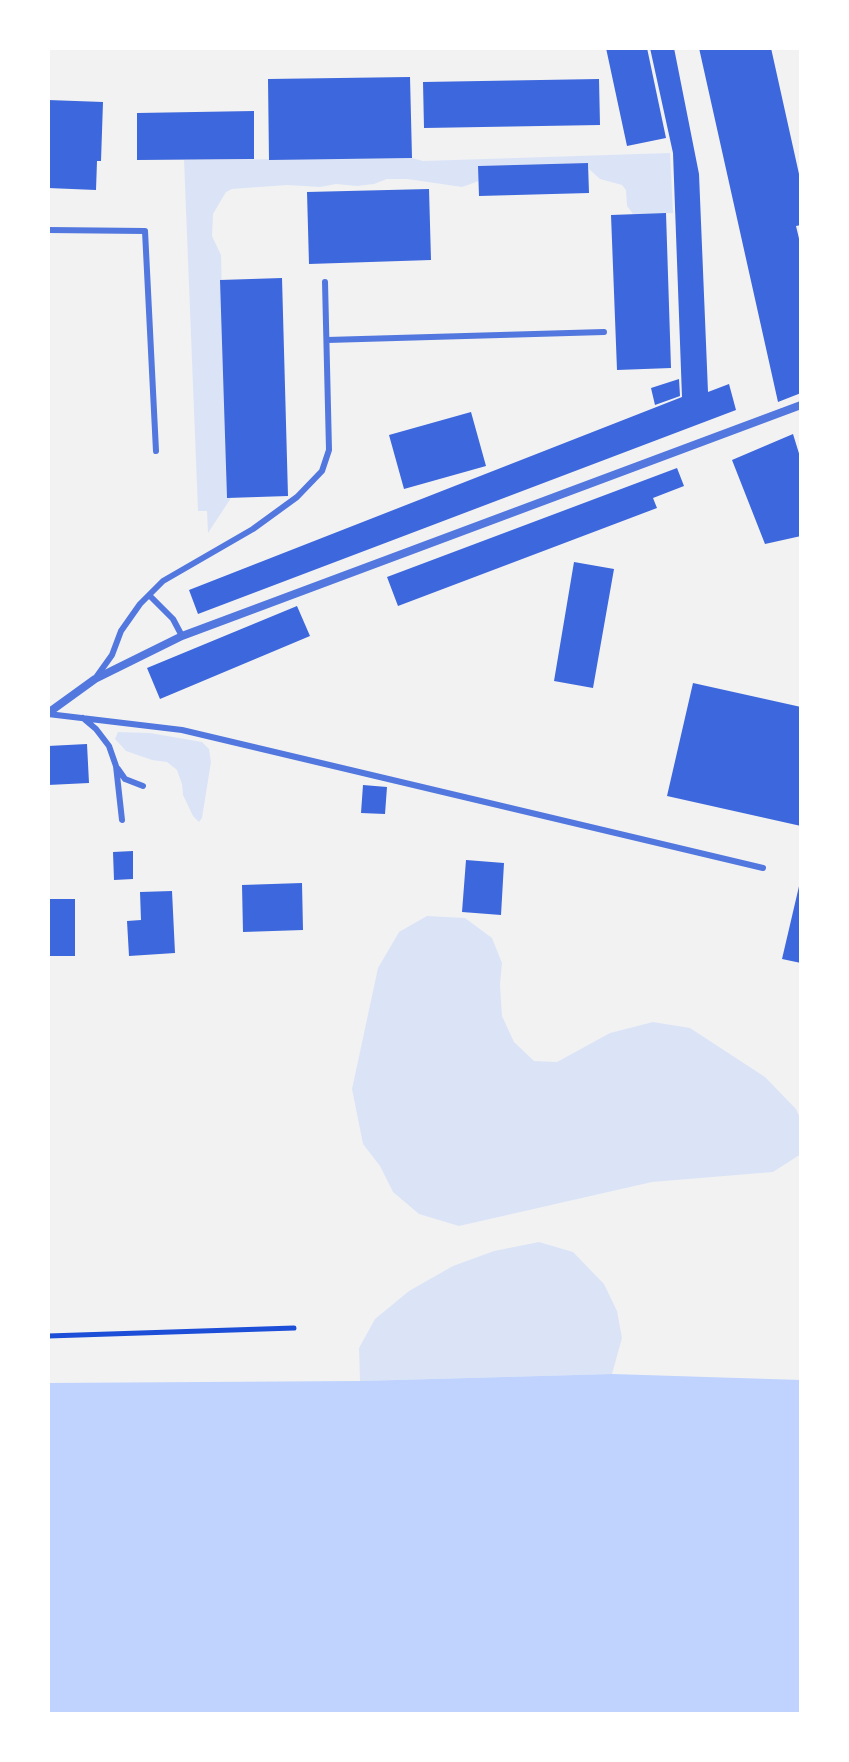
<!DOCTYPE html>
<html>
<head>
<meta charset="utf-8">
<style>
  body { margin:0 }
  #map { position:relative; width:849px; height:1762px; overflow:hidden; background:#f2f2f2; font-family:Lora,serif }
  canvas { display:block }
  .frame { position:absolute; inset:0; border:50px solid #fff; pointer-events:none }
</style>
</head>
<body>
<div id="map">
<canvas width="849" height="1762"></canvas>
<div class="frame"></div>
</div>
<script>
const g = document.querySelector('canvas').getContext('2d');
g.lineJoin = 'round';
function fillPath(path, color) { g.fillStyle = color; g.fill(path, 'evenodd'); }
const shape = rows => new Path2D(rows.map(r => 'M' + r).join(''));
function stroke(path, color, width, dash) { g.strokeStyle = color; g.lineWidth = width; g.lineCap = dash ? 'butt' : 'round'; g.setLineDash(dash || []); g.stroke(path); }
fillPath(shape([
  [670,153,673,213,633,214,627,206,626,190,622,185,600,179,589,169,588,163,479,166,479,181,462,187,407,179,387,179,374,184,357,186,336,184,320,187,287,185,232,189,226,192,213,214,212,236,221,255,227,498,231,498,208,533,207,511,198,511,184,160,412,158,423,161],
  [118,732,150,733,202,742,209,749,211,762,202,818,199,822,193,816,183,795,182,784,177,770,167,762,152,760,126,751,115,739],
  [427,916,465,918,492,938,502,963,500,985,502,1016,514,1042,534,1061,557,1062,610,1033,653,1022,690,1028,765,1077,796,1109,801,1120,801,1154,773,1172,652,1182,459,1226,419,1214,393,1192,380,1166,363,1144,352,1089,378,968,399,932],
  [539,1242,573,1252,604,1284,617,1311,622,1338,612,1374,360,1381,359,1348,375,1319,409,1291,453,1266,494,1251]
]), '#dbe4f7');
fillPath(shape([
  [612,1374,801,1380,801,1714,48,1714,48,1383,360,1381]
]), '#bfd3fe');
fillPath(shape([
  [606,48,647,48,666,138,627,146],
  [650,48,674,48,699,174,708,392,729,384,736,410,198,614,189,590,682,397,673,153],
  [699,48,771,48,801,183,801,225,796,226,801,247,801,393,778,402],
  [410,77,412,158,269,160,268,79],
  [599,79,600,125,424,128,423,82],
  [48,100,103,102,101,161,97,161,96,190,48,188],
  [254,111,254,159,137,160,137,113],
  [588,163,589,193,479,196,478,166],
  [429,189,431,260,309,264,307,192],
  [666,213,671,368,617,370,611,215],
  [282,278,288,496,227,498,220,280],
  [679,379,680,396,655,405,651,388],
  [471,412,486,466,404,489,389,435],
  [793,434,801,460,801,536,765,544,732,460],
  [677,468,684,486,653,498,657,508,398,606,387,577],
  [574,562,614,569,593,688,554,681],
  [297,606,310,636,160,699,147,668],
  [693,683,801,707,801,826,667,796],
  [87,744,89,783,48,785,48,746],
  [363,785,387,787,385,814,361,813],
  [133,851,133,879,114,880,113,852],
  [466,860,504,863,501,915,462,912],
  [800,882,801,882,801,963,782,959],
  [302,883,303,930,243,932,242,885],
  [172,891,175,953,129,956,127,921,141,920,140,892],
  [48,899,75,899,75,956,48,956]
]), '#3d67dc');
stroke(shape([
  [48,1336,294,1328]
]), '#1d4ed8', 5);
stroke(shape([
  [48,230,145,231,156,451],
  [327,340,604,332],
  [149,595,173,619,182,636],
  [97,676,112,655,121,631,140,604,163,581,253,529,297,497,322,471,329,450,325,282],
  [48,714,182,730,763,868],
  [83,718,96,729,109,746,116,766,122,820],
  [118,769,125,779,143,786]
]), '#5277de', 6);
stroke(shape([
  [48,713,95,679,182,636,801,405]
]), '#5277de', 8);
</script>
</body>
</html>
